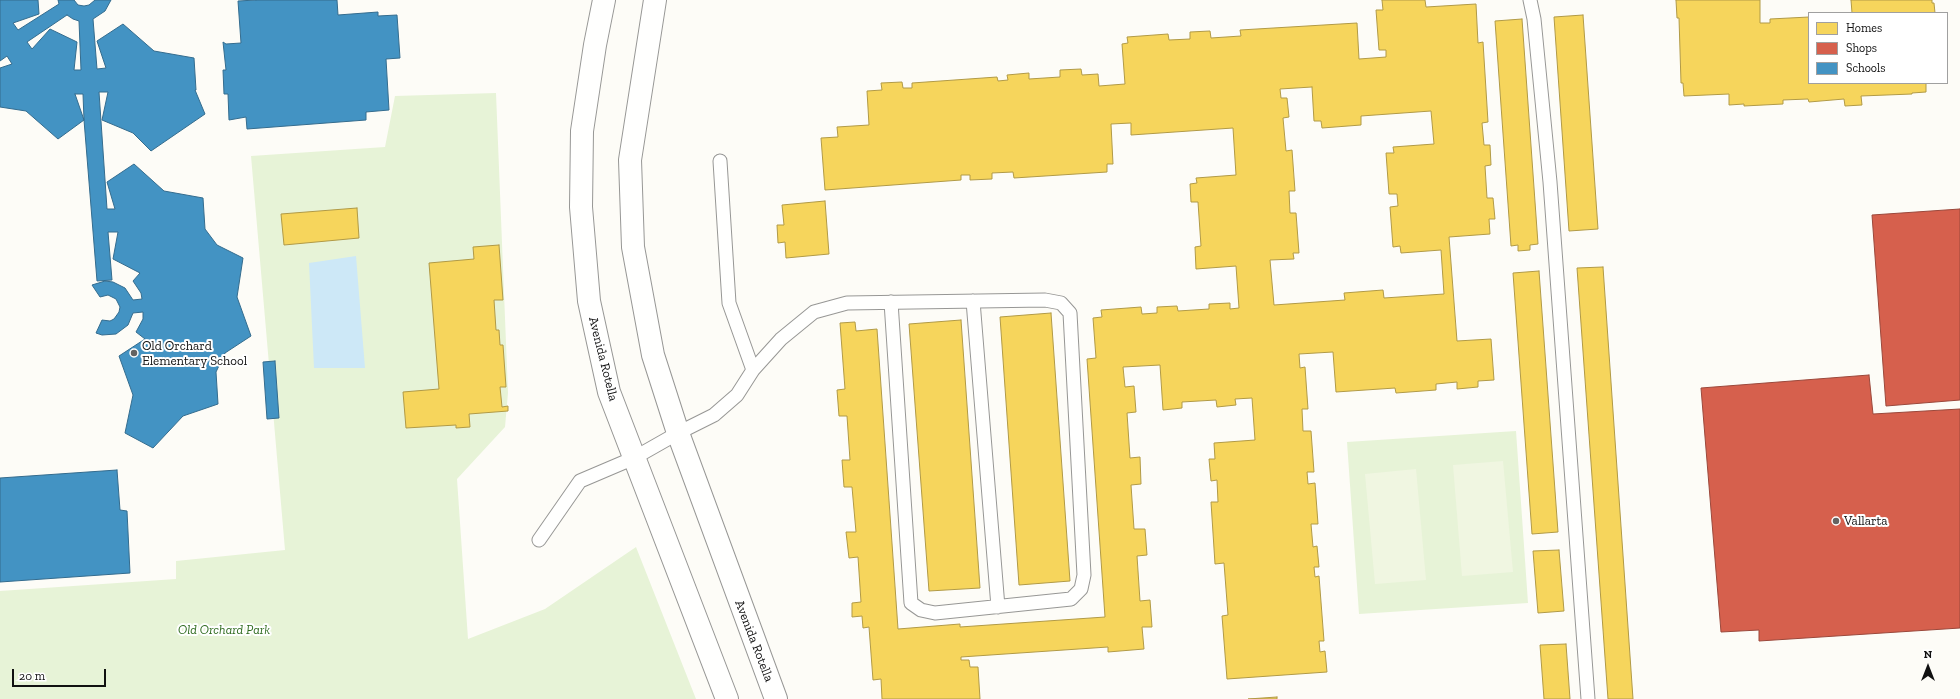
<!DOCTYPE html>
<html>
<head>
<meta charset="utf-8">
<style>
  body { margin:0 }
  #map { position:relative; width:1960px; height:699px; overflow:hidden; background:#fdfcf7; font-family:"Zilla Slab",serif }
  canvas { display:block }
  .legend { position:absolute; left:1808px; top:12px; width:140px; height:72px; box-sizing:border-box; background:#fff; border:1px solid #a0a0a0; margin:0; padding:5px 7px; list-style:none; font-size:12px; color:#111 }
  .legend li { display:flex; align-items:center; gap:8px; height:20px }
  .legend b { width:20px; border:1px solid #a0a0a0 }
  .north { position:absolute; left:1908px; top:647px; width:40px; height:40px; -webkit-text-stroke:3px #fff; paint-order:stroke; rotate:0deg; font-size:11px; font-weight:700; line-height:16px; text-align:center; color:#111 }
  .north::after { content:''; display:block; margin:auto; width:14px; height:18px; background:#111; clip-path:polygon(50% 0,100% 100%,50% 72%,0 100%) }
  .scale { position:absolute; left:12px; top:669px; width:94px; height:18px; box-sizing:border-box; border:2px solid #111; border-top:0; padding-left:5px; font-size:12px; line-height:14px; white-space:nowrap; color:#111; -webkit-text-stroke:3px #fff; paint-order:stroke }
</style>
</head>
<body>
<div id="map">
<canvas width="1960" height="699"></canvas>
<ul class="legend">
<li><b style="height:11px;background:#f6d55c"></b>Homes</li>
<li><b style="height:11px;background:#d6604d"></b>Shops</li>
<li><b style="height:11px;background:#4393c3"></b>Schools</li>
</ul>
<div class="north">N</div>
<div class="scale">20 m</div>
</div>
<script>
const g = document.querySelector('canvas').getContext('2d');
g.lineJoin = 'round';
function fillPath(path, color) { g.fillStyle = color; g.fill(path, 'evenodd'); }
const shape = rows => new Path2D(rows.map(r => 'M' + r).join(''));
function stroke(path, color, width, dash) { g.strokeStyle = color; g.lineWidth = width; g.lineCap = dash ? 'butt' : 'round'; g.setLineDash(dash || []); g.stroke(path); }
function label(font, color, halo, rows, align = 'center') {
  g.font = font + ' "Zilla Slab",serif'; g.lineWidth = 4; g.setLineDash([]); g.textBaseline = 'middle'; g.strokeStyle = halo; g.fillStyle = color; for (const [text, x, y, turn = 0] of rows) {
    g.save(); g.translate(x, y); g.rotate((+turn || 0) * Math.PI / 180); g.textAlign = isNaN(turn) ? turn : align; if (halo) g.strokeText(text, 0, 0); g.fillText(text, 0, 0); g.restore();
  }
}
fillPath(shape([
  [496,93,508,393,505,427,457,479,468,639,545,609,636,547,696,699,0,699,0,591,176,579,176,561,285,550,251,156,385,147,395,96],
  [1516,431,1528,603,1359,614,1347,442]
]), '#e7f3d7');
fillPath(shape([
  [1503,461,1513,572,1462,576,1453,465],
  [1416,469,1426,580,1375,584,1365,474]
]), '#f0f6e1');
fillPath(shape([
  [356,256,365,368,314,368,309,263]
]), '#cde8f7');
const homes = shape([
  [1382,0,1425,0,1426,7,1476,4,1478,43,1483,42,1488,122,1482,123,1484,145,1490,145,1491,165,1485,166,1487,198,1493,198,1495,219,1489,219,1490,234,1449,237,1457,341,1491,339,1494,380,1478,381,1478,387,1457,389,1457,382,1436,384,1436,390,1396,393,1395,388,1336,392,1333,352,1299,354,1300,368,1305,367,1308,409,1302,409,1303,431,1311,431,1314,472,1307,472,1308,484,1315,483,1318,524,1311,524,1313,547,1317,546,1319,567,1314,567,1315,577,1319,576,1324,641,1319,641,1320,652,1325,651,1327,672,1227,679,1222,616,1228,615,1224,563,1215,564,1211,502,1218,502,1217,480,1211,481,1209,459,1215,459,1214,443,1255,440,1252,398,1235,399,1236,405,1217,407,1216,400,1182,402,1182,408,1163,410,1160,365,1123,367,1125,387,1134,386,1136,412,1127,413,1130,458,1140,457,1141,484,1131,485,1134,529,1145,529,1147,555,1137,556,1140,601,1150,600,1152,627,1142,627,1144,649,1108,652,1108,647,961,657,961,660,969,660,970,667,978,667,980,699,882,699,881,679,873,680,869,627,863,628,862,616,852,617,852,603,861,602,858,557,849,558,846,532,856,532,852,487,844,487,842,460,850,460,847,416,839,416,837,390,845,389,840,323,855,322,856,331,877,329,898,629,960,624,960,627,1105,617,1087,359,1096,358,1093,318,1102,317,1101,310,1141,307,1142,314,1157,313,1157,307,1177,306,1178,311,1209,309,1209,304,1230,303,1230,309,1239,308,1236,266,1196,269,1195,247,1201,246,1198,202,1191,202,1190,184,1197,183,1196,178,1236,175,1233,128,1131,135,1131,123,1111,124,1113,164,1107,164,1107,172,1014,178,1013,172,992,173,992,179,970,180,970,175,961,175,961,180,825,190,821,138,838,137,837,127,869,125,867,91,882,90,881,83,902,82,903,88,912,88,912,83,997,77,998,81,1008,80,1007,75,1029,73,1029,79,1060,77,1060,70,1081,69,1082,75,1098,74,1099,86,1125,84,1122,44,1128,43,1127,37,1168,34,1169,40,1190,39,1190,32,1210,31,1211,38,1241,36,1240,30,1357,23,1359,59,1386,57,1386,50,1379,50,1376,10,1383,10,1382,0],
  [1312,87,1314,121,1321,121,1322,128,1361,125,1361,116,1431,111,1434,144,1393,147,1394,153,1386,153,1389,194,1397,194,1398,206,1390,207,1393,247,1400,246,1401,253,1441,250,1444,294,1384,298,1383,290,1344,293,1345,300,1274,305,1270,260,1294,259,1293,253,1299,253,1296,213,1290,213,1289,191,1295,191,1292,150,1286,151,1283,118,1289,117,1287,98,1281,98,1280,89,1312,87],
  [1676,0,1760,0,1760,23,1770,23,1770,19,1809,17,1809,83,1926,83,1926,92,1912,93,1912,94,1861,96,1862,105,1845,106,1844,99,1809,102,1808,99,1783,100,1783,104,1744,106,1744,104,1729,105,1729,94,1684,96,1683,83,1681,83,1679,18,1677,18,1676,0],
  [1851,0,1932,0,1932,3,1934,3,1935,13,1852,13,1851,0],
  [1583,15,1598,229,1569,231,1554,17,1583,15],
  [1522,19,1538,244,1530,245,1530,250,1518,251,1518,245,1511,246,1495,21,1522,19],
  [825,201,829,254,786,258,785,242,778,243,777,225,784,225,782,205,825,201],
  [357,208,359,238,284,245,281,214,357,208],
  [499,245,503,300,494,300,496,330,499,330,500,345,503,345,506,387,500,387,502,407,508,406,508,411,469,414,470,427,456,428,456,425,406,428,403,392,439,389,429,263,474,259,473,247,499,245],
  [1603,267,1633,699,1608,699,1577,268,1603,267],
  [1539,271,1558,532,1532,534,1513,273,1539,271],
  [1051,313,1070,581,1019,585,1000,317,1051,313],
  [961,320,980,588,929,591,909,324,961,320],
  [1559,550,1564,611,1538,613,1533,551,1559,550],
  [1566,644,1570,699,1544,699,1540,645,1566,644],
  [1277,697,1277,699,1248,699,1277,697]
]);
fillPath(homes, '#f6d55c');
stroke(homes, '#b19a46', 1);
const shops = shape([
  [1960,209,1960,400,1886,406,1872,215,1960,209],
  [1869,375,1873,414,1960,409,1960,628,1759,641,1759,630,1721,632,1701,388,1869,375]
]);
fillPath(shops, '#d6604d');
stroke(shops, '#9b483b', 1);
const schools = shape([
  [0,0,38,0,39,14,13,23,18,30,59,4,58,0,74,0,78,5,84,6,89,5,95,0,111,0,105,11,93,19,97,69,106,68,97,41,123,24,154,51,194,58,196,90,195,90,205,114,151,151,133,133,102,120,108,92,99,92,107,209,115,209,107,182,134,164,164,191,203,198,205,229,217,245,243,258,237,297,251,336,225,353,216,372,218,404,183,416,153,448,125,433,133,395,119,356,145,339,136,332,143,319,143,312,133,313,128,325,116,334,102,335,96,333,102,320,110,321,114,319,119,312,120,307,116,299,108,295,100,297,92,285,105,281,113,282,125,288,133,300,142,299,141,293,133,281,140,273,113,259,118,232,108,232,112,280,97,281,84,120,58,139,26,111,0,107,0,68,12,64,7,56,0,61,0,0],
  [67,15,73,19,79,21,81,70,74,70,77,42,50,29,32,49,27,42,67,15],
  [75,94,83,94,84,120,75,94],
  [256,0,337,0,338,15,378,12,378,16,397,15,400,58,386,59,389,110,366,112,366,120,247,129,246,117,229,120,228,94,224,94,223,70,226,70,223,42,226,44,241,43,238,1,256,0],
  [275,361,279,418,267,419,263,362,275,361],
  [117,470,120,510,127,511,130,573,0,582,0,478,117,470]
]);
fillPath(schools, '#4393c3');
stroke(schools, '#346c8e', 1);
const lane = shape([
  [1530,0,1534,19,1550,182,1588,699],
  [720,161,729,303,753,370],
  [973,301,998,607],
  [539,540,580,481,634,458,678,433,714,415,737,395,753,370,781,339,814,312,847,303,1045,300,1061,303,1070,313,1084,575,1081,589,1071,599,935,613,921,610,911,603,891,302]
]);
const street = shape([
  [604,0,595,45,582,131,581,207,589,301,609,392,727,699],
  [655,0,630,160,633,247,653,355,678,433,776,699]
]);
stroke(lane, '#979795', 15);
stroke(street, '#979795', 24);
stroke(lane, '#fffffe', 13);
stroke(street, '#fffffe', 22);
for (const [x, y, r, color] of [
  [134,353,4,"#646362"],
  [1836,521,4,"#646362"]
]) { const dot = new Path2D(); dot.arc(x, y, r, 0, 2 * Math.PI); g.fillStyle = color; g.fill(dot); stroke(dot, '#fff', 1.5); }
label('13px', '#111', '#fff', [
  ["Old Orchard",142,346],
  ["Elementary School",142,361],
  ["Vallarta",1844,521]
], 'left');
label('13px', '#111', '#fff', [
  ["Avenida Rotella",603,359,76],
  ["Avenida Rotella",754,641,69]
]);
label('italic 13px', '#2f6b1f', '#fff', [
  ["Old Orchard Park",224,630]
]);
</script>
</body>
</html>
